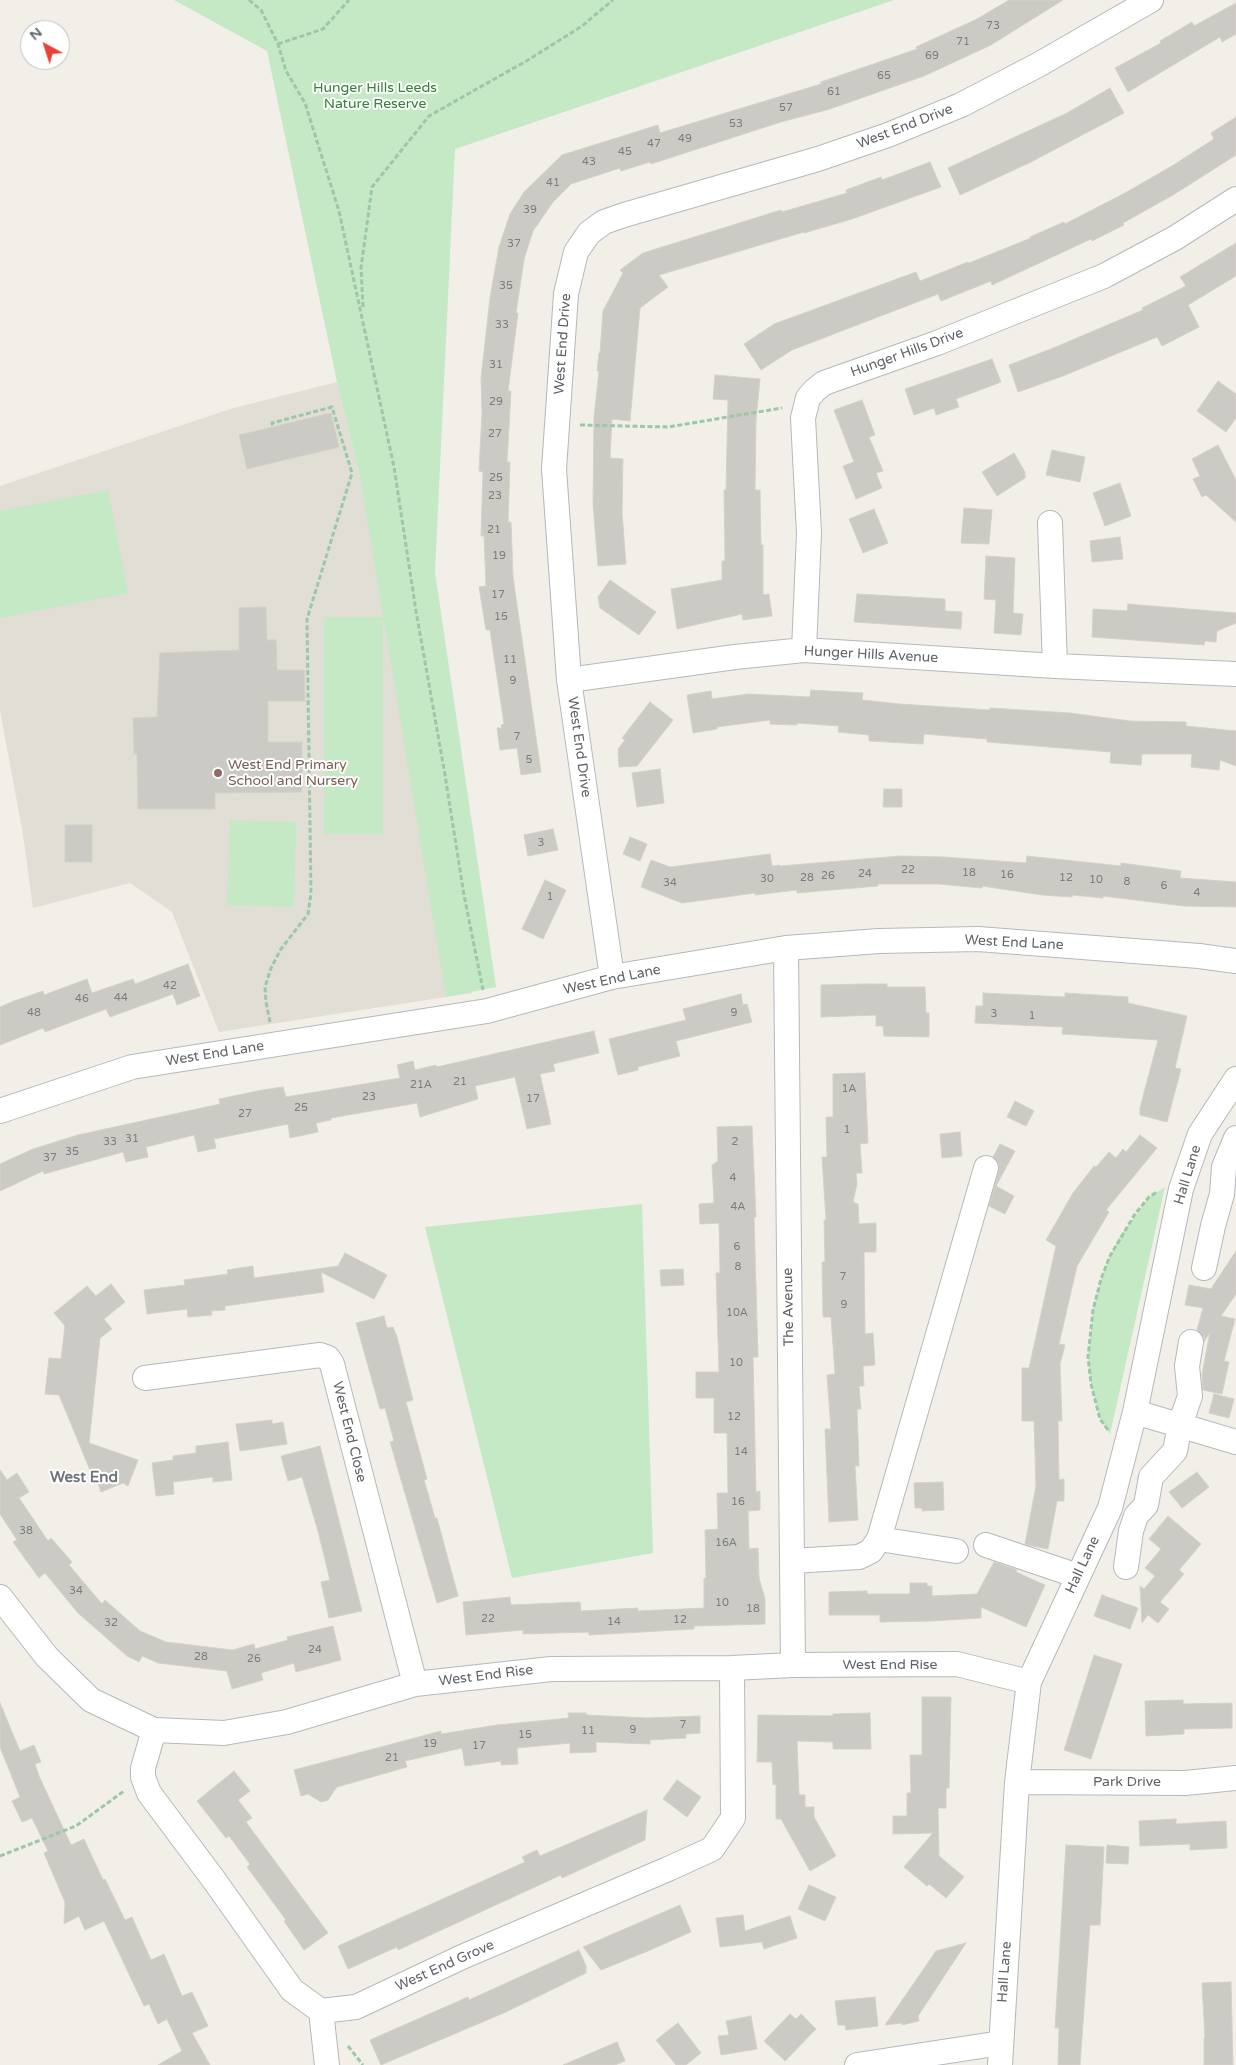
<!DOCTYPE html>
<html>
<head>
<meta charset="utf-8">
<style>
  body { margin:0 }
  #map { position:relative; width:1236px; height:2065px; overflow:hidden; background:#f1efe8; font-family:"Varela Round",sans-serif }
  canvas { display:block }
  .north { position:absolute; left:20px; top:20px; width:50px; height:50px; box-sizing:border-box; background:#fff; border:1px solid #bfc1c3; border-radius:50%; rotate:320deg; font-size:14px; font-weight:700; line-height:20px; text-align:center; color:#5f6368 }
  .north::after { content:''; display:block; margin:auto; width:18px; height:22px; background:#ea4335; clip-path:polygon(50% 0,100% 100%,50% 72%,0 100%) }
</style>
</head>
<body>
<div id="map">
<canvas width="1236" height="2065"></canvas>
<div class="north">N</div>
</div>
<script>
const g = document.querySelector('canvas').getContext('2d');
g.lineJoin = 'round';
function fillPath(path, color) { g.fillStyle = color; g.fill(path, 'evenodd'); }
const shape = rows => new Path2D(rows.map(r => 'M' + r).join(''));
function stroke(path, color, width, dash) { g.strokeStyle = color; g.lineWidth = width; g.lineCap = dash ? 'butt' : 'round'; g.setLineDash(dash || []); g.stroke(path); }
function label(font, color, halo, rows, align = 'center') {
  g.font = font + ' "Varela Round",sans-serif'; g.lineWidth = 4; g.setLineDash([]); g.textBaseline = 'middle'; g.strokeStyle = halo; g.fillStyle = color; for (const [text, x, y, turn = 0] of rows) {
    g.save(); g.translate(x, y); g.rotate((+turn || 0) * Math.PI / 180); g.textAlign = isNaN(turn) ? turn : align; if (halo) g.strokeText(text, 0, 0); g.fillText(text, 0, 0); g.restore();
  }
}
fillPath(shape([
  [337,382,360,477,472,993,219,1032,172,912,130,883,33,908,23,834,0,711,0,486,230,409]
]), '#e1ded6');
fillPath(shape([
  [174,0,894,0,455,149,435,572,496,987,446,997,360,477,337,382,267,51],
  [108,490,128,593,0,618,0,511],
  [324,617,383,617,383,834,324,834],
  [230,820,296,822,294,907,227,905],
  [1165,1187,1110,1434,1100,1419,1091,1384,1088,1357,1093,1310,1101,1279,1110,1256,1120,1236,1149,1197],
  [642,1204,653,1553,512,1578,425,1227]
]), '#c5e8c5');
const building = shape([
  [1009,0,1063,0,991,45,924,76,830,109,781,122,651,164,650,162,621,171,620,168,571,184,553,202,533,231,524,259,516,313,518,313,508,391,511,391,507,462,510,462,508,522,511,522,513,577,541,772,521,775,517,748,500,750,497,728,502,728,501,725,504,724,490,630,486,630,479,587,486,586,484,536,481,536,483,472,479,471,482,412,481,378,490,298,499,247,510,214,524,192,562,155,658,125,660,133,821,84,821,82,917,49,916,47,977,19,1009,0],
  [1236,3,1236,34,1222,42,1220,37,1128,92,1115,68,1161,43,1160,41,1192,22,1194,26,1236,3],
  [1110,88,1124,113,1031,162,960,195,948,168,1067,113,1110,88],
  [1236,117,1236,155,1173,195,1123,223,1124,225,1092,241,1091,239,992,285,991,281,941,301,938,294,792,350,761,370,744,344,774,324,916,272,920,281,968,262,969,263,1031,238,1030,237,1064,222,1065,224,1125,193,1172,166,1214,139,1211,133,1236,117],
  [930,162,941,187,852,219,804,233,804,232,659,275,668,287,640,308,630,421,612,419,610,458,623,459,622,513,626,564,598,566,593,504,594,417,599,371,597,371,599,353,600,353,603,311,623,273,620,270,643,253,781,210,782,212,847,193,846,190,881,177,882,180,930,162],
  [1236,243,1236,276,1188,305,1199,327,1162,346,1157,337,1063,376,1018,392,1009,365,1051,349,1143,310,1142,308,1186,286,1180,277,1236,243],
  [992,359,1001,382,956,399,959,407,936,415,934,408,914,415,905,389,992,359],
  [715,375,760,379,756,420,755,490,760,490,761,545,763,545,763,595,769,594,772,616,743,620,742,614,677,629,671,589,722,580,722,561,725,561,724,490,726,490,728,400,713,399,715,375],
  [1218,381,1236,394,1236,418,1226,432,1197,411,1218,381],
  [862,400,875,435,869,437,883,471,876,473,882,488,856,499,843,466,854,462,834,410,862,400],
  [331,413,339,447,247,469,239,435,331,413],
  [1218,445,1236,480,1236,522,1206,495,1202,497,1193,479,1200,476,1192,459,1218,445],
  [1052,450,1085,457,1080,482,1046,475,1052,450],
  [1014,453,1025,472,1025,478,997,496,982,472,1014,453],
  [1120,483,1131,516,1105,526,1093,493,1120,483],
  [964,508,992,510,989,544,961,543,964,508],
  [874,509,888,543,863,553,849,519,874,509],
  [1120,537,1123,559,1092,562,1090,541,1120,537],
  [986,556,1015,558,1013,613,1023,614,1021,635,994,633,996,600,984,599,986,556],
  [610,580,656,612,639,635,600,608,598,597,610,580],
  [857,594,945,599,945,611,962,612,961,629,854,622,857,594],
  [1128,604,1236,613,1236,623,1217,631,1216,642,1205,641,1204,645,1092,637,1093,609,1127,611,1128,604],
  [266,607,267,640,276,640,277,670,304,670,305,701,268,701,268,742,302,742,302,792,215,793,215,809,138,809,137,754,134,754,133,718,157,717,160,653,239,650,239,608,266,607],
  [811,690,863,693,862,700,900,704,990,710,990,708,1070,713,1130,721,1186,722,1186,726,1236,731,1236,766,1220,760,1219,770,1191,767,1192,754,1142,754,1141,765,1110,763,1111,752,987,742,987,739,924,734,923,744,869,741,869,735,838,732,839,726,797,723,797,725,770,724,770,720,717,727,717,729,693,733,687,695,711,691,712,699,748,694,810,697,811,690],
  [650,702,673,720,637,766,619,767,618,749,625,740,622,738,650,702],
  [660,769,664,803,637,807,632,773,660,769],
  [884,789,902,789,902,807,883,807,884,789],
  [65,825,92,825,92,862,65,862,65,825],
  [553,829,558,850,528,856,524,835,553,829],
  [630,837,647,844,640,861,623,854,630,837],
  [770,854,772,866,780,865,780,866,900,856,944,857,1026,863,1027,856,1121,866,1121,863,1181,871,1180,878,1236,882,1236,907,1184,906,1103,896,1103,898,1072,895,1072,897,1042,895,982,886,982,888,938,884,878,884,878,886,797,893,797,890,755,895,755,893,682,903,641,887,651,860,670,867,770,854],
  [545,880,566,890,543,939,522,929,545,880],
  [188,964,200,996,177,1005,173,994,110,1017,106,1009,45,1032,43,1028,0,1045,0,1007,14,1001,43,991,44,995,87,979,92,993,133,979,135,984,188,964],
  [864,984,887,984,887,987,925,987,926,1013,929,1013,929,1037,884,1036,883,1026,876,1026,876,1015,821,1017,821,985,864,984],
  [983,993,1065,997,1065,993,1128,997,1128,1003,1187,1016,1175,1068,1181,1069,1167,1122,1140,1115,1140,1108,1158,1040,1062,1034,1063,1027,975,1023,976,1006,983,1006,983,993],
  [741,994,743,1005,747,1004,752,1022,676,1041,680,1056,638,1067,638,1070,618,1075,609,1039,686,1020,683,1009,741,994],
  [594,1031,599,1053,553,1064,555,1071,540,1074,551,1124,527,1129,515,1077,475,1086,478,1099,420,1117,417,1103,331,1118,331,1120,316,1123,318,1132,290,1138,288,1124,214,1139,216,1148,198,1152,194,1135,146,1147,148,1157,126,1162,123,1152,44,1174,43,1171,0,1191,0,1164,33,1149,78,1135,220,1104,219,1099,262,1090,283,1087,286,1097,400,1078,397,1065,413,1061,415,1070,436,1065,437,1067,594,1031],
  [865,1073,868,1143,860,1144,862,1173,856,1173,857,1184,853,1202,858,1204,859,1224,876,1223,876,1252,864,1252,865,1334,873,1333,875,1365,863,1366,864,1386,859,1386,861,1409,857,1409,859,1466,855,1466,858,1520,829,1522,825,1429,831,1429,827,1375,835,1374,831,1317,823,1317,822,1262,825,1262,824,1220,826,1220,822,1157,827,1157,826,1117,833,1117,833,1074,865,1073],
  [1015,1101,1034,1111,1026,1126,1007,1117,1015,1101],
  [752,1126,756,1217,754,1217,758,1357,753,1357,756,1492,760,1491,760,1510,748,1511,749,1549,758,1548,759,1578,765,1599,765,1624,694,1626,694,1629,589,1635,589,1632,523,1634,523,1630,466,1635,463,1602,510,1597,511,1605,580,1602,581,1611,638,1608,638,1611,704,1608,704,1578,706,1578,705,1530,718,1529,717,1493,728,1493,727,1433,714,1433,714,1398,696,1398,696,1372,719,1372,716,1273,720,1273,719,1223,700,1224,699,1204,714,1203,712,1165,718,1161,717,1127,752,1126],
  [960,1132,962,1156,942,1158,940,1134,960,1132],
  [1140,1135,1157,1148,1106,1210,1109,1212,1077,1266,1059,1344,1065,1345,1060,1364,1062,1421,1058,1421,1059,1480,1064,1479,1064,1501,1057,1501,1048,1549,1033,1546,1025,1544,1036,1486,1034,1421,1022,1421,1022,1368,1029,1368,1056,1246,1046,1240,1073,1193,1094,1166,1096,1167,1109,1152,1116,1158,1123,1149,1126,1152,1140,1135],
  [1000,1144,1015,1151,996,1186,1014,1196,1005,1214,989,1206,999,1171,999,1164,993,1157,1000,1144],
  [1236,1251,1236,1294,1221,1316,1235,1319,1224,1361,1229,1362,1222,1394,1203,1390,1202,1374,1210,1332,1204,1342,1204,1337,1197,1330,1203,1308,1185,1305,1189,1285,1211,1289,1236,1251],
  [345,1253,387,1275,374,1299,321,1272,324,1292,225,1306,225,1310,211,1311,212,1315,188,1317,187,1309,147,1314,144,1290,185,1285,184,1280,228,1274,227,1270,253,1266,254,1278,338,1266,345,1253],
  [683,1269,684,1285,661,1286,660,1270,683,1269],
  [111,1284,125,1302,104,1319,112,1329,100,1338,89,1443,138,1460,128,1486,123,1483,101,1492,94,1472,90,1470,59,1395,45,1394,49,1358,61,1359,65,1326,54,1313,87,1286,96,1296,111,1284],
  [384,1316,387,1328,393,1327,397,1337,413,1400,406,1402,427,1479,424,1480,435,1518,437,1518,458,1596,437,1603,390,1442,394,1441,385,1408,380,1409,356,1323,384,1316],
  [1214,1394,1234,1399,1229,1418,1209,1413,1214,1394],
  [272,1420,272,1424,283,1422,287,1444,240,1451,236,1424,272,1420],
  [228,1442,232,1480,213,1482,213,1477,173,1482,174,1494,156,1496,152,1463,173,1460,173,1456,196,1453,196,1446,228,1442],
  [320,1446,362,1611,329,1618,321,1582,330,1580,318,1531,302,1477,288,1481,281,1456,320,1446],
  [0,1470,7,1480,17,1473,29,1492,19,1498,48,1541,51,1538,72,1562,69,1565,102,1604,105,1600,140,1631,166,1642,232,1650,254,1644,255,1649,288,1640,287,1637,333,1626,341,1660,296,1672,294,1663,261,1673,263,1680,232,1689,227,1671,158,1663,142,1656,139,1662,127,1656,78,1613,45,1573,39,1578,13,1542,17,1540,0,1514,0,1470],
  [1197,1472,1209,1487,1182,1508,1169,1492,1197,1472],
  [943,1482,944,1510,922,1511,922,1508,915,1508,914,1483,943,1482],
  [1168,1516,1201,1544,1179,1570,1184,1574,1160,1602,1169,1609,1158,1623,1148,1615,1142,1623,1140,1586,1144,1589,1155,1576,1145,1568,1161,1549,1149,1539,1168,1516],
  [994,1562,1017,1570,1016,1572,1045,1585,1026,1627,981,1607,981,1618,932,1621,880,1622,880,1615,829,1615,829,1592,867,1591,867,1594,910,1594,910,1583,927,1583,927,1586,932,1586,932,1596,977,1594,994,1562],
  [1102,1595,1138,1608,1130,1629,1094,1616,1102,1595],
  [1094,1655,1122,1664,1091,1759,1064,1750,1094,1655],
  [922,1697,951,1697,949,1788,946,1788,946,1808,938,1808,939,1856,964,1877,946,1898,929,1884,927,1886,904,1867,933,1833,893,1834,893,1816,907,1816,907,1793,911,1793,910,1755,922,1755,922,1697],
  [1183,1700,1183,1704,1232,1703,1232,1728,1184,1729,1184,1734,1146,1736,1145,1701,1183,1700],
  [0,1703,20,1751,34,1745,41,1762,35,1764,39,1776,71,1845,84,1839,103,1880,105,1879,125,1920,132,1917,151,1960,164,1954,182,1996,192,1992,208,2026,192,2033,210,2065,158,2065,182,2051,167,2019,158,2024,149,2004,144,2006,104,1921,85,1930,79,1916,64,1924,65,1902,44,1853,48,1851,32,1818,22,1822,12,1801,20,1797,0,1747,0,1703],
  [568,1713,586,1713,586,1715,647,1718,700,1716,700,1733,686,1734,686,1738,650,1740,650,1744,596,1742,596,1752,570,1753,570,1743,517,1748,518,1764,501,1765,501,1761,465,1766,462,1748,405,1761,407,1767,337,1787,328,1800,321,1802,308,1794,301,1796,294,1770,441,1731,441,1734,497,1725,569,1718,568,1713],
  [870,1713,871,1749,833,1749,833,1742,797,1741,799,1795,805,1795,805,1807,814,1807,814,1817,836,1856,810,1871,781,1819,776,1819,776,1784,773,1785,772,1762,757,1762,758,1715,833,1716,833,1714,870,1713],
  [234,1771,250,1791,238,1800,252,1818,246,1822,328,1933,304,1950,284,1921,286,1920,247,1867,250,1864,229,1836,226,1838,197,1801,234,1771],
  [677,1780,701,1797,687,1817,663,1799,677,1780],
  [647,1810,645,1840,562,1878,561,1875,398,1950,397,1947,348,1969,338,1946,525,1862,522,1857,537,1850,540,1856,647,1810],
  [1176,1819,1176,1824,1226,1821,1227,1848,1190,1850,1190,1844,1140,1846,1139,1821,1176,1819],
  [1066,1845,1104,1847,1100,1925,1090,1925,1080,2065,1058,2065,1059,2028,1055,2028,1066,1845],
  [1107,1845,1129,1847,1128,1864,1106,1863,1107,1845],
  [809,1885,836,1897,825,1921,798,1909,809,1885],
  [680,1905,691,1932,648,1951,601,1970,583,1947,680,1905],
  [743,1915,745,1931,790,1916,797,1938,764,1949,762,1942,720,1947,716,1918,743,1915],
  [966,1943,918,2016,919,2021,902,2025,902,2023,885,2025,936,1951,966,1943],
  [579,1950,586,1966,586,1973,506,2012,381,2065,370,2040,468,1997,469,2000,579,1950],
  [1231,1982,1233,2065,1204,2065,1204,2038,1205,2038,1202,1983,1231,1982],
  [875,1997,878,2026,846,2030,845,2025,838,2025,835,2001,875,1997],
  [790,2014,796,2019,801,2014,816,2029,785,2061,764,2041,790,2014],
  [751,2016,757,2049,721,2055,718,2036,729,2035,726,2021,751,2016],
  [678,2023,701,2053,686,2065,676,2065,656,2040,678,2023],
  [617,2042,625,2061,615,2065,563,2065,617,2042]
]);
fillPath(building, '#cccac5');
stroke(building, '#d6d1c6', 1);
const minor = shape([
  [1050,523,1055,666],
  [804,650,809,533,803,418,808,398,815,390,824,383,937,343,1104,276,1175,238,1236,199],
  [569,680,735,657,804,650,1055,666,1236,674],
  [786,948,793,1665],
  [612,977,569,680,554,469,566,294,576,252,589,233,604,222,624,215,818,159,888,135,961,105,1038,65,1151,0],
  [0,1111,132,1067,487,1011,612,977,786,948,879,941,978,939,1199,956,1236,961],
  [1204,1268,1213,1226,1222,1194,1224,1167,1236,1138],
  [145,1378,320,1355,328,1358,332,1364,415,1684],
  [1135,1412,1236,1442],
  [879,1539,956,1551],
  [986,1545,1078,1576],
  [792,1561,859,1557,871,1551,879,1539,986,1168],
  [1126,1567,1131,1531,1136,1516,1146,1505,1151,1477,1175,1451,1180,1425,1190,1396,1187,1366,1191,1342],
  [0,1597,47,1657,91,1700,154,1730,224,1733,287,1722,415,1684,551,1669,732,1668,793,1665,957,1664,1029,1682],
  [154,1730,143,1768,143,1777,149,1793,214,1880,292,1990,321,2011,356,2007,462,1957,668,1869,712,1849,733,1818,732,1668],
  [1017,1782,1185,1783,1236,1778],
  [321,2011,327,2065],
  [857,2065,1001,2043],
  [1000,2065,1017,1782,1029,1682,1110,1508,1135,1412,1181,1189,1200,1134,1236,1079]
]);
stroke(minor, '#b5b8bc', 26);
stroke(shape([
  [249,0,261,10,278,44,286,71,305,103,339,211,394,467,416,611,444,769,464,895,483,990],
  [278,44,323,29,349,0],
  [363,307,361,268,372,187,429,116,528,60,582,26,613,0],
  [580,425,668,427,782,408],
  [270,1022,266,1002,265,987,271,968,281,949,308,914,311,893,307,619,352,473,332,407,272,423,273,427],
  [1108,1430,1100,1419,1091,1384,1088,1357,1093,1310,1101,1279,1110,1256,1135,1214,1149,1197,1157,1192],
  [0,1856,76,1826,124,1791],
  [348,2046,363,2065]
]), '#9cc7a9', 3, [5, 2.5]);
stroke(minor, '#fff', 24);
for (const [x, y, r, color] of [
  [218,773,5,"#8d6e63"]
]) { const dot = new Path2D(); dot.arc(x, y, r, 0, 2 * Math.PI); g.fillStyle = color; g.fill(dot); stroke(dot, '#fff', 2); }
label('11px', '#7a7d7f', null, [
  ["73",993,26],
  ["71",963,42],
  ["69",932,56],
  ["65",884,76],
  ["61",834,92],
  ["57",786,108],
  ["53",736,124],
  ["49",685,139],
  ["47",654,144],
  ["45",625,152],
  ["43",589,162],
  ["41",553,183],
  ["39",530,210],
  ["37",514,244],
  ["35",506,286],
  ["33",502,325],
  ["31",496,365],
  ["29",496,402],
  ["27",495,434],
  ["25",496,478],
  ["23",495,496],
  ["21",494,530],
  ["19",499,556],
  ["17",498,595],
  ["15",501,617],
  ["11",510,660],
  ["9",513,681],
  ["7",517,737],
  ["5",529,760],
  ["3",541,843],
  ["22",908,870],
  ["18",969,873],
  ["24",865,874],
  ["16",1007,875],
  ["26",828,876],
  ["28",807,878],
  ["12",1066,878],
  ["30",767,879],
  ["10",1096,880],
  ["8",1127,882],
  ["34",670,883],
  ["6",1164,886],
  ["4",1197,893],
  ["1",550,897],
  ["42",170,986],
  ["44",121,998],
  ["46",82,999],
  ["48",34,1013],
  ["9",734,1013],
  ["3",994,1014],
  ["1",1032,1016],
  ["21",460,1082],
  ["21A",421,1085],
  ["1A",849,1089],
  ["23",369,1097],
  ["17",533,1099],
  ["25",301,1108],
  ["27",245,1114],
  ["1",847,1130],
  ["31",132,1139],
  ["33",110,1142],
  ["2",735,1142],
  ["35",72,1152],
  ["37",50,1158],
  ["4",733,1178],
  ["4A",738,1207],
  ["6",737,1247],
  ["8",738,1267],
  ["7",843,1277],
  ["9",844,1305],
  ["10A",737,1313],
  ["10",736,1363],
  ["12",734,1417],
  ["14",741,1452],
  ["16",738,1502],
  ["38",26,1531],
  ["16A",726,1543],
  ["34",76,1591],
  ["10",722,1603],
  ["18",753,1609],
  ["22",488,1619],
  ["12",680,1620],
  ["14",614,1622],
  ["32",111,1623],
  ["24",315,1650],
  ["28",201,1657],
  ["26",254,1659],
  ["7",683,1725],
  ["9",633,1730],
  ["11",588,1731],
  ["15",525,1735],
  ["19",430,1744],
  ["17",479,1746],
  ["21",392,1758]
]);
label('14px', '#348238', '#fff', [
  ["Hunger Hills Leeds",375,88],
  ["Nature Reserve",375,104]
]);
label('14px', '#5f6368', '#fff', [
  ["West End Drive",905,127,-21],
  ["West End Drive",563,344,-86],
  ["Hunger Hills Drive",907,353,-20],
  ["Hunger Hills Avenue",871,655,3],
  ["West End Drive",579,747,82],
  ["West End Lane",1014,943,3],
  ["West End Lane",612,980,-12],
  ["West End Lane",215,1054,-9],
  ["Hall Lane",1188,1175,-73],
  ["The Avenue",789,1307,-91],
  ["West End Close",349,1432,76],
  ["Hall Lane",1083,1565,-65],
  ["West End Rise",890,1665],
  ["West End Rise",486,1676,-7],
  ["Park Drive",1127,1782],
  ["West End Grove",445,1966,-24],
  ["Hall Lane",1005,1972,-86]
]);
label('14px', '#785e54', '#fff', [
  ["West End Primary",228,765],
  ["School and Nursery",228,781]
], 'left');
label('bold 15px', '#70757a', '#fff', [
  ["West End",84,1478]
]);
</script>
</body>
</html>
